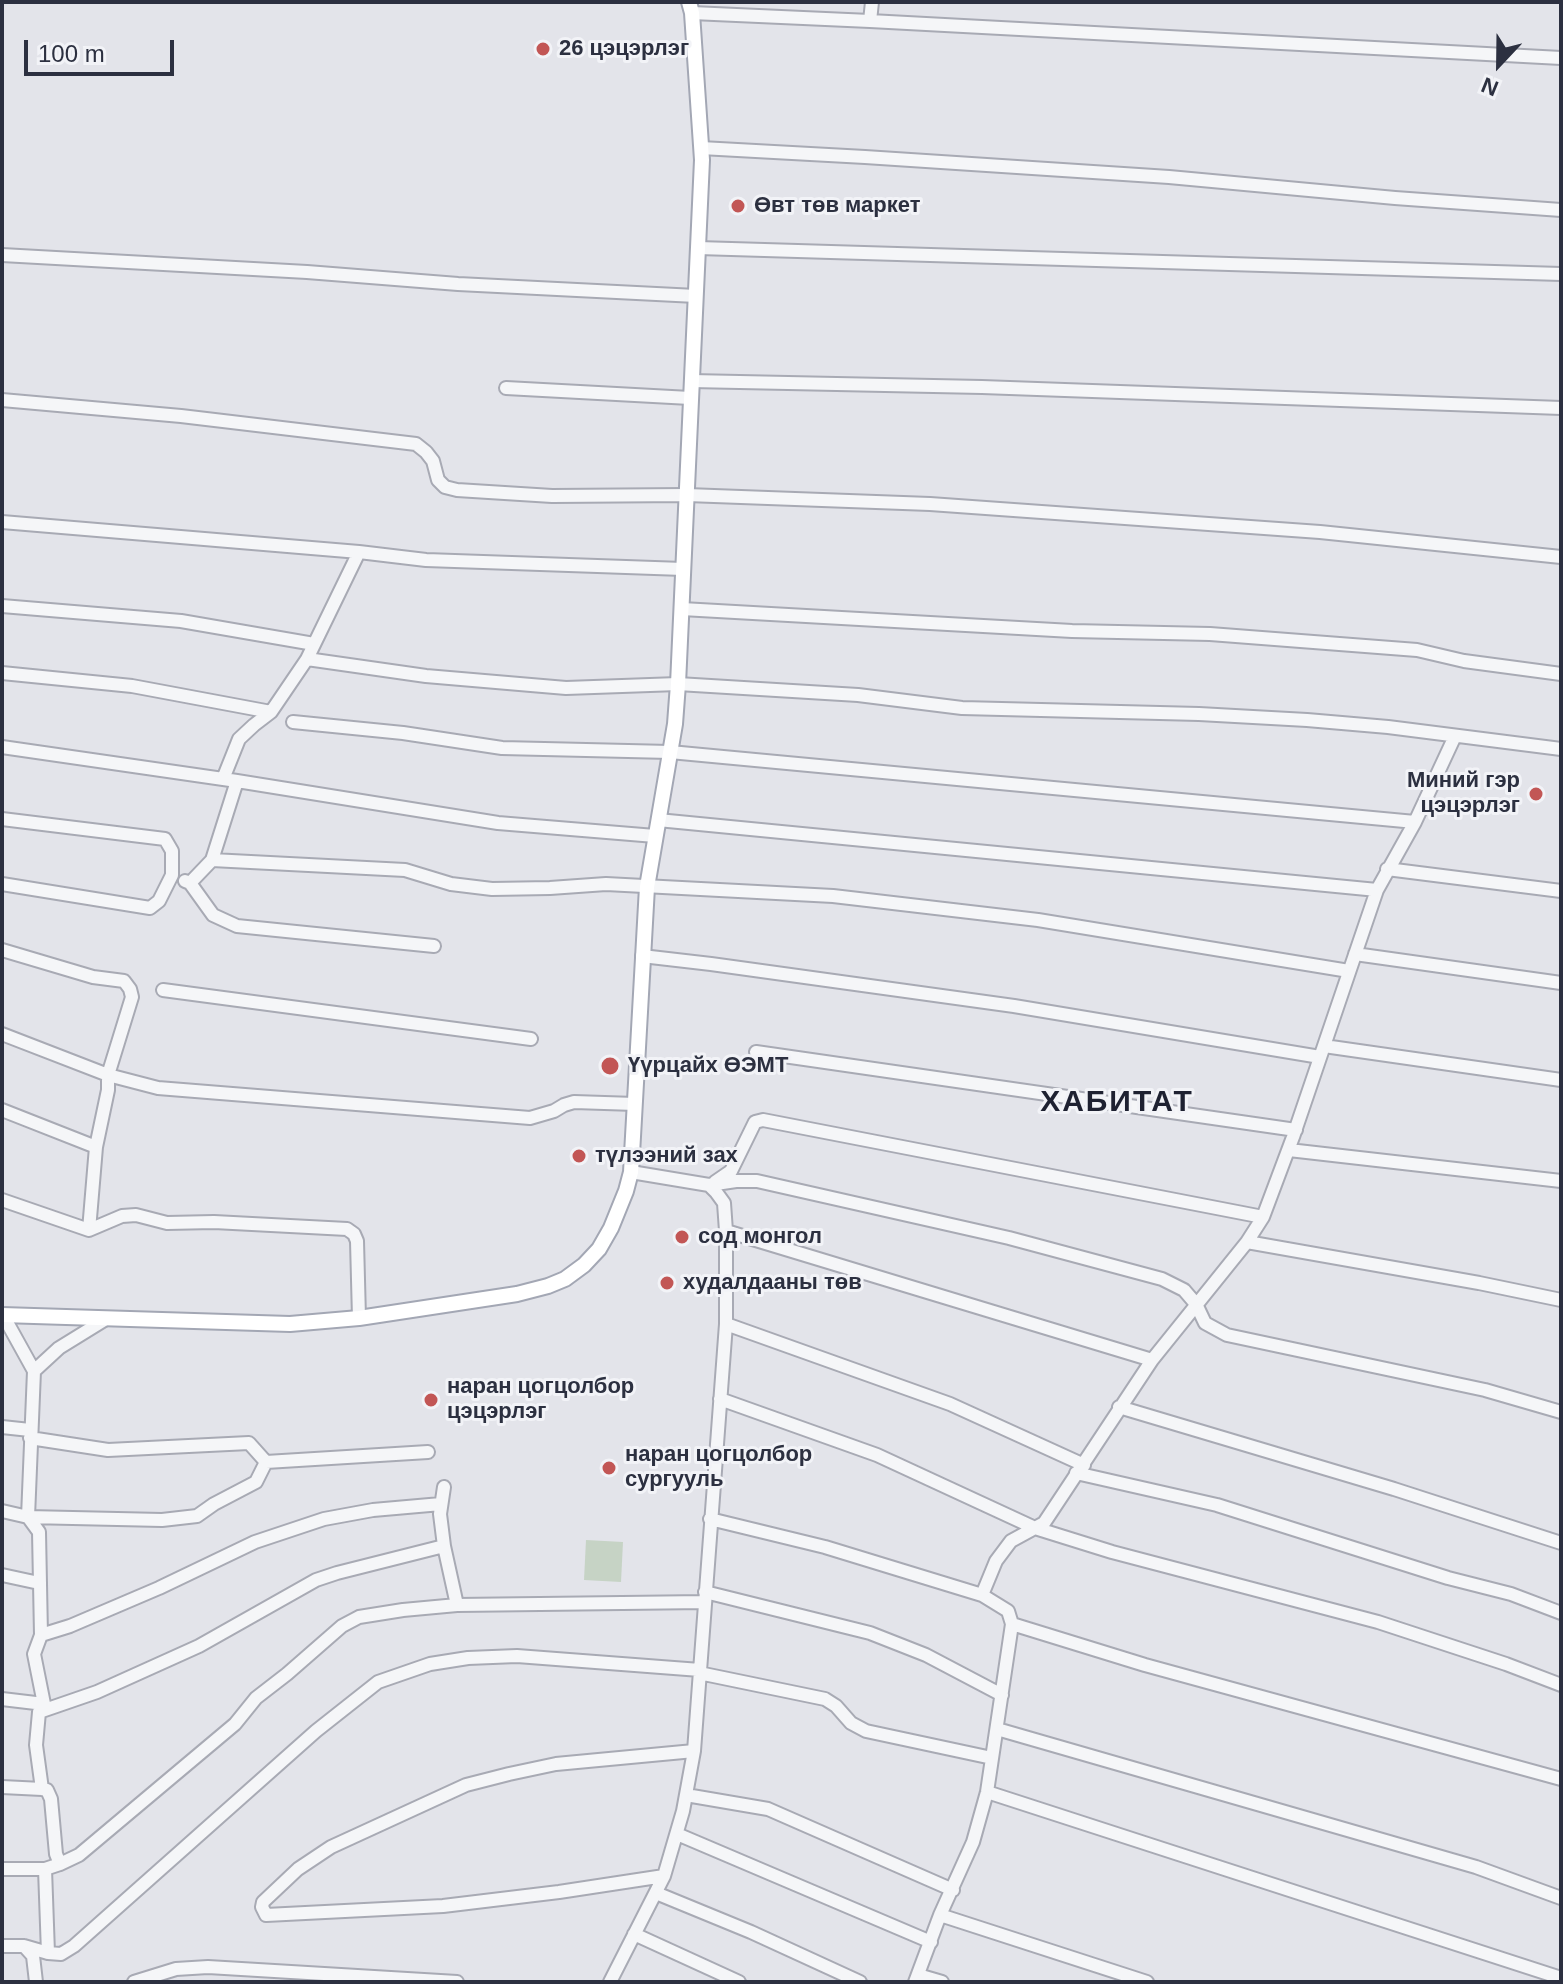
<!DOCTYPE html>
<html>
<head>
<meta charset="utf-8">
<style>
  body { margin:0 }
  #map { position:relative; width:1563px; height:1984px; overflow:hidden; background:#e3e4ea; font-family:Arial,sans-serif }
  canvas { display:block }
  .frame { position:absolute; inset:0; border:4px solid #2c3040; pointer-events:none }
  .north { position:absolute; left:1459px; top:24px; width:80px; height:80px; -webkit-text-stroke:6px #f2f3f7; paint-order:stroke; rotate:202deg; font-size:22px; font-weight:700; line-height:32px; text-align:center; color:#2c3040 }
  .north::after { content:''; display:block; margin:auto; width:28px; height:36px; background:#2c3040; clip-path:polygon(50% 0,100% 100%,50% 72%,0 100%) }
  .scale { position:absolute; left:24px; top:40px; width:150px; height:36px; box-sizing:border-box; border:4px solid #2c3040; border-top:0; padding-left:10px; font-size:24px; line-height:28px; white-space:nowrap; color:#2c3040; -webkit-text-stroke:6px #f2f3f7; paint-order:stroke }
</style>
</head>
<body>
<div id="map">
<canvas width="1563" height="1984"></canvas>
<div class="frame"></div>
<div class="north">N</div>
<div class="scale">100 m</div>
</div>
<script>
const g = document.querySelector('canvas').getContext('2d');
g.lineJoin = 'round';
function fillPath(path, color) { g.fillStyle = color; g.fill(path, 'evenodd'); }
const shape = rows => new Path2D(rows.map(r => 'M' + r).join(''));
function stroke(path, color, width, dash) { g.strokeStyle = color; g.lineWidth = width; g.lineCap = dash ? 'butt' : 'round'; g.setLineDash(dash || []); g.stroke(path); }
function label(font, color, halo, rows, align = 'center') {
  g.font = font + ' Arial,sans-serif'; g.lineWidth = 6; g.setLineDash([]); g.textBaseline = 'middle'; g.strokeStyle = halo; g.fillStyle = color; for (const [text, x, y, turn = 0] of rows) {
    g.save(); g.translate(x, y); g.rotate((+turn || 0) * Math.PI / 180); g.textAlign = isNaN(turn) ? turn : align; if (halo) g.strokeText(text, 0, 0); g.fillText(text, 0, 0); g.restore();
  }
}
fillPath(shape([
  [586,1540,623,1542,621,1582,584,1580]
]), '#c6d3c5');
const minor = shape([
  [692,13,870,21,1561,58],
  [870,21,872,2],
  [701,148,865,157,1169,177,1395,198,1561,210],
  [698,248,1561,274],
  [2,255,307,272,458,284,696,296],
  [691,381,982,387,1561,408],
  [506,388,690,398],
  [2,400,181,416,416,444,426,452,433,461,438,480,445,487,457,490,552,496,687,495,930,504,1320,532,1561,557],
  [2,522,359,552],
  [2,606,181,621,314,644],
  [682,609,1072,631,1210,634,1417,650,1464,661,1561,674],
  [307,659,426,676,566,688,678,684,858,695,962,708,1199,714,1307,720,1388,727,1561,749],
  [2,673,132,686,271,712],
  [293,722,403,733,502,748,670,752,1415,822],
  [2,747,237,781,498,823,655,836],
  [223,779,239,739,254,725,271,712,307,659,359,552,426,560,683,569],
  [2,819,165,839,172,851,172,875,159,901,150,908,2,884],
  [658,820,1377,890],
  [212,860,405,870,451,884,492,889,550,888,606,884,833,896,1038,920,1349,971],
  [1387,869,1561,891],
  [185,881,190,883,212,860,237,781],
  [190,883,213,915,237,926,434,946],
  [2,950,93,977,124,981,130,989,132,997,108,1075,108,1090,96,1147,89,1230],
  [1355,954,1561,983],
  [642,956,711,964,1014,1006,1320,1057],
  [163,990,531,1039],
  [2,1034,108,1075,158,1088,530,1118,554,1111,564,1105,574,1102,635,1104],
  [1324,1046,1561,1080],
  [756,1052,1296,1130],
  [2,1110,96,1147],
  [1289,1150,1561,1181],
  [715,1182,731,1171,755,1122,763,1120,1263,1217],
  [709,1185,736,1181,757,1181,1009,1238,1162,1279,1184,1290,1196,1304,1205,1323,1227,1335,1485,1390,1561,1412],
  [2,1200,89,1230,122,1216,136,1215,167,1223,214,1222,347,1229,354,1234,357,1241,359,1318],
  [726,1231,1152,1360],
  [1247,1242,1479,1283,1561,1300],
  [3,1315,34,1371,28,1517,39,1532,41,1635,34,1654,44,1704,39,1712,36,1745,42,1789,47,1790,51,1799,56,1854,60,1864],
  [726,1324,950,1404,1084,1465],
  [34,1371,59,1348,106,1319],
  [720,1399,877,1455,1035,1528,1112,1552,1378,1622,1506,1664,1561,1685],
  [1119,1407,1394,1489,1561,1543],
  [2,1427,30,1430],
  [30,1438,108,1450,249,1443,266,1462],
  [266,1462,428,1452],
  [1076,1473,1217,1505,1448,1578,1511,1594,1561,1613],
  [444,1487,440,1514,444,1546,457,1605],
  [2,1511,28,1517,162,1520,197,1516,214,1504,256,1482,266,1462],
  [710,1519,825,1547,982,1595],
  [2,1575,39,1583],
  [705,1592,870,1633,926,1655,1002,1695],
  [1012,1624,1145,1665,1561,1779],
  [41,1635,70,1626,159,1588,255,1542,324,1519,373,1510,441,1504],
  [699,1673,825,1699,836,1706,851,1723,866,1731,992,1758],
  [2,1699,44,1704],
  [39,1712,97,1692,199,1646,316,1580,337,1573,444,1546],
  [997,1729,1476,1867,1561,1898],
  [2,1787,42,1789],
  [987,1792,1561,1978],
  [686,1795,768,1809,953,1890],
  [677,1834,931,1942],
  [2,1869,45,1869,60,1864,79,1855,235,1724,256,1698,287,1674,342,1626,359,1617,403,1610,457,1605,705,1602],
  [45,1869,48,1953],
  [664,1876,559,1892,443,1906,266,1915,262,1907,263,1902,298,1869,331,1847,466,1785,509,1774,556,1764,694,1751],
  [656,1893,751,1932,860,1982],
  [940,1915,1147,1982],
  [634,1934,739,1982],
  [2,1946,24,1946,48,1953,61,1954,74,1946,316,1731,378,1682,430,1664,468,1658,517,1656,700,1670],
  [24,1946,33,1956,36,1982],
  [918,1975,942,1982],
  [134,1982,176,1969,208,1967,457,1982],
  [610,1982,664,1876,683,1811,694,1751,726,1324,726,1231,724,1203,716,1192,709,1185,631,1172],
  [915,1982,940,1915,973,1842,987,1792,1012,1624,1008,1611,982,1595,996,1561,1011,1541,1044,1523,1152,1360,1247,1242,1263,1217,1293,1137,1377,890,1415,822,1455,736]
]);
const major = shape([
  [2,1315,290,1324,359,1318,517,1294,548,1286,565,1279,584,1265,599,1249,611,1228,626,1191,631,1172,647,887,675,724,678,684,702,160,692,13,689,2]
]);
stroke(minor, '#a8aab4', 16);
stroke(major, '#a3a7b4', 18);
stroke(minor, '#f5f6f8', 12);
stroke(major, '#fff', 14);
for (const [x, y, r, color] of [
  [543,49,8,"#c25655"],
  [738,206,8,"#c25655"],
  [1536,794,8,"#c25655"],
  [610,1066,10,"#c25655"],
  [579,1156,8,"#c25655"],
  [682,1237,8,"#c25655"],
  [667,1283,8,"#c25655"],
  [431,1400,8,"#c25655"],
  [609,1468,8,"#c25655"]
]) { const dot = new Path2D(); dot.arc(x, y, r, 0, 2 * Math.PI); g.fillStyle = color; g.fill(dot); stroke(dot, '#f2f3f7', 3); }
label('bold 22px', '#2c3040', '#f2f3f7', [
  ["26 цэцэрлэг",559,49],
  ["Өвт төв маркет",754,206],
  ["Миний гэр",1520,781,"right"],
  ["цэцэрлэг",1520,806,"right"],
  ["Үүрцайх ӨЭМТ",628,1066],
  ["түлээний зах",595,1156],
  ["сод монгол",698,1237],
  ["худалдааны төв",683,1283],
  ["наран цогцолбор",447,1387],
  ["цэцэрлэг",447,1412],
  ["наран цогцолбор",625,1455],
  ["сургууль",625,1480]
], 'left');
g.letterSpacing = '2px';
label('bold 30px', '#1e2131', '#f2f3f7', [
  ["ХАБИТАТ",1117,1103]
]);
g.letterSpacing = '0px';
</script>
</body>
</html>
